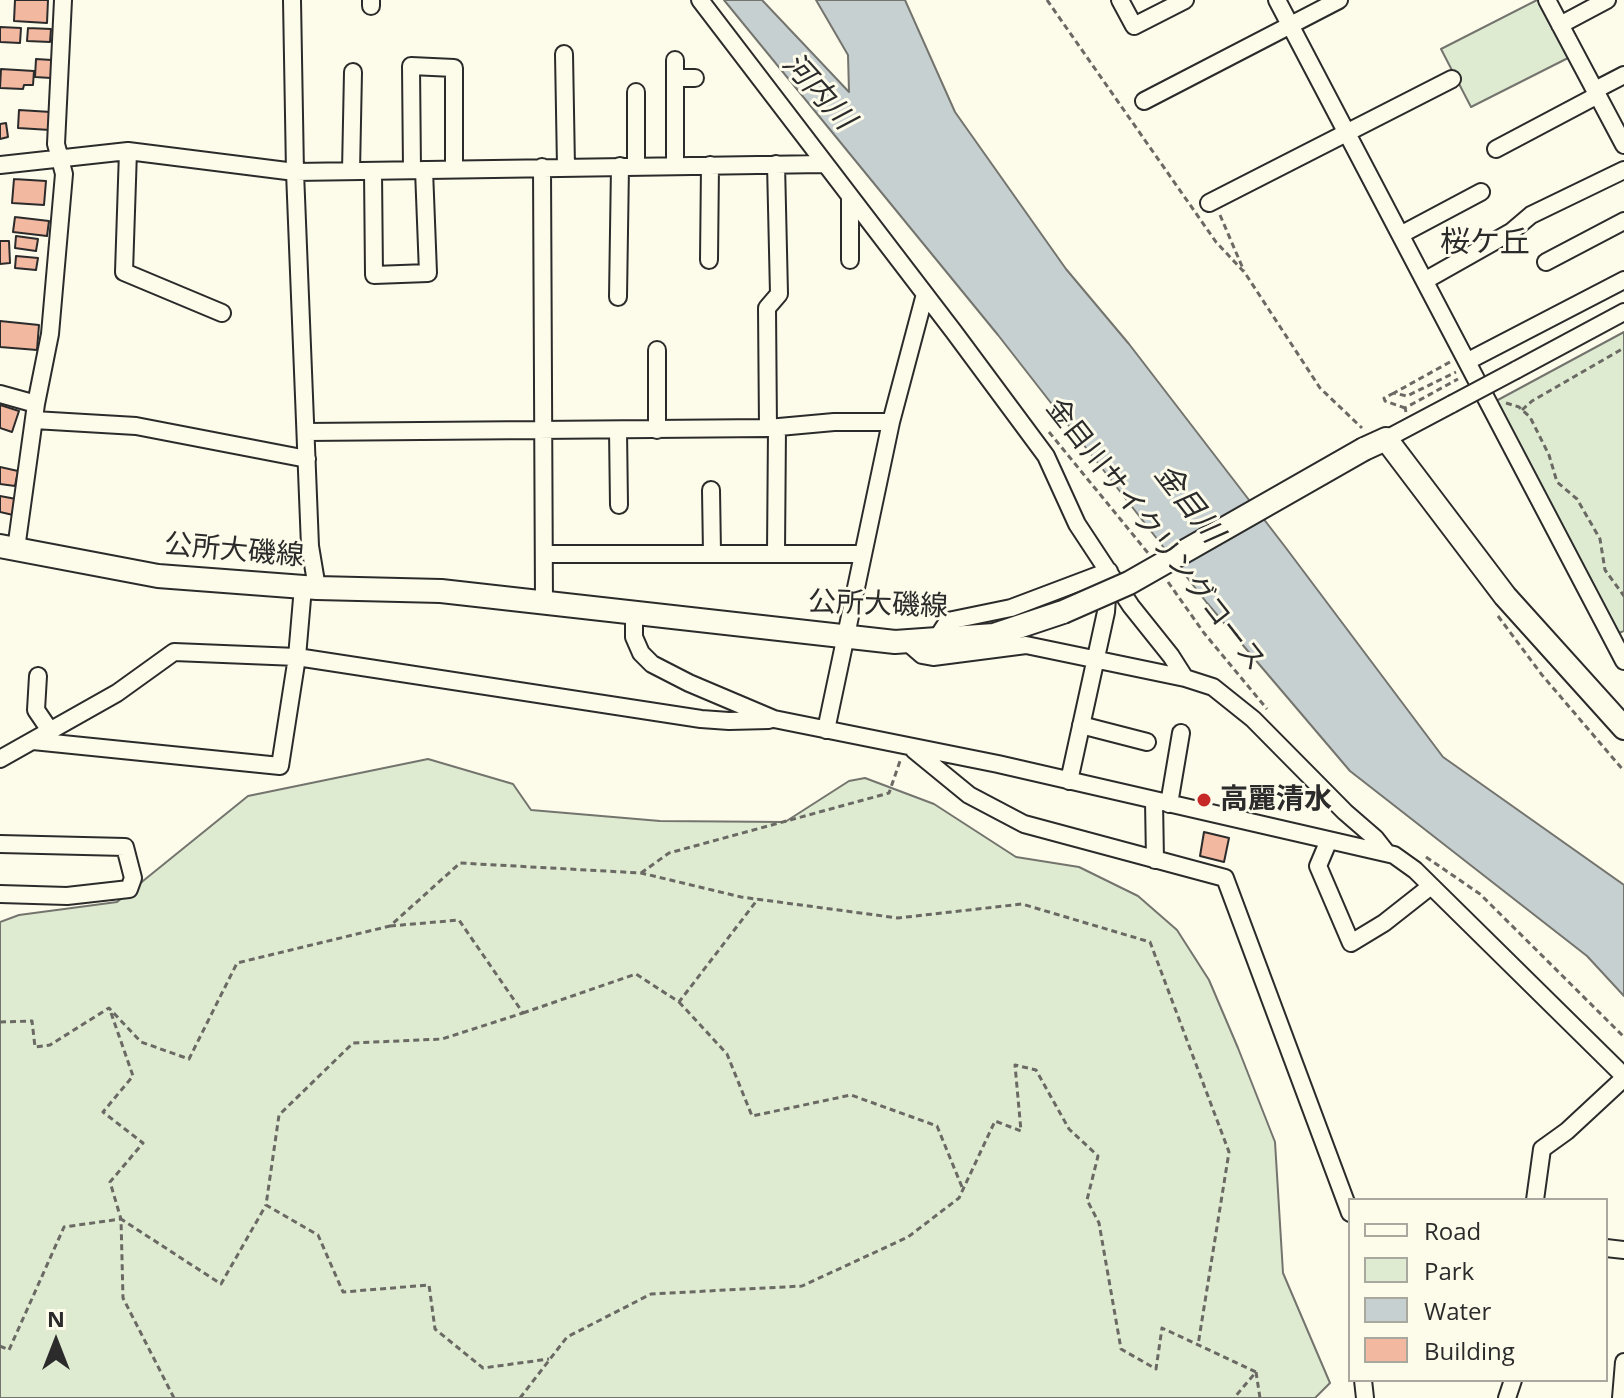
<!DOCTYPE html>
<html>
<head>
<meta charset="utf-8">
<style>
  body { margin:0 }
  #map { position:relative; width:1624px; height:1398px; overflow:hidden; background:#fdfbea; font-family:"Open Sans",sans-serif }
  canvas { display:block }
  .legend { position:absolute; left:1348px; top:1198px; width:260px; height:184px; box-sizing:border-box; background:#fdfbea; border:2px solid #a9a89e; margin:0; padding:10px 14px; list-style:none; font-size:24px; color:#2b2b2b }
  .legend li { display:flex; align-items:center; gap:16px; height:40px }
  .legend b { width:40px; border:2px solid #a9a89e }
  .north { position:absolute; left:16px; top:1302px; width:80px; height:80px; -webkit-text-stroke:6px #fdfbea; paint-order:stroke; rotate:0deg; font-size:22px; font-weight:700; line-height:32px; text-align:center; color:#2b2b2b }
  .north::after { content:''; display:block; margin:auto; width:28px; height:36px; background:#2b2b2b; clip-path:polygon(50% 0,100% 100%,50% 72%,0 100%) }
</style>
</head>
<body>
<div id="map">
<canvas width="1624" height="1398"></canvas>
<ul class="legend">
<li><b style="height:10px;background:#fdfbea"></b>Road</li>
<li><b style="height:22px;background:#deebd1"></b>Park</li>
<li><b style="height:22px;background:#c7d0d0"></b>Water</li>
<li><b style="height:22px;background:#f2b8a0"></b>Building</li>
</ul>
<div class="north">N</div>
</div>
<script>
const g = document.querySelector('canvas').getContext('2d');
g.lineJoin = 'round';
function fillPath(path, color) { g.fillStyle = color; g.fill(path, 'evenodd'); }
const shape = rows => new Path2D(rows.map(r => 'M' + r).join(''));
function stroke(path, color, width, dash) { g.strokeStyle = color; g.lineWidth = width; g.lineCap = dash ? 'butt' : 'round'; g.setLineDash(dash || []); g.stroke(path); }
function label(font, color, halo, rows, align = 'center') {
  g.font = font + ' "Open Sans","Noto Sans JP",sans-serif'; g.lineWidth = 6; g.setLineDash([]); g.textBaseline = 'middle'; g.strokeStyle = halo; g.fillStyle = color; for (const [text, x, y, turn = 0] of rows) {
    g.save(); g.translate(x, y); g.rotate((+turn || 0) * Math.PI / 180); g.textAlign = isNaN(turn) ? turn : align; if (halo) g.strokeText(text, 0, 0); g.fillText(text, 0, 0); g.restore();
  }
}
const green = shape([
  [1537,0,1541,0,1570,57,1471,107,1441,49,1537,0],
  [1624,332,1624,631,1619,633,1496,401,1624,332],
  [428,759,513,784,531,810,660,821,785,822,849,781,865,778,934,804,1016,857,1079,867,1138,896,1177,930,1209,980,1238,1048,1275,1142,1283,1273,1330,1383,1315,1398,0,1398,0,922,19,915,117,902,248,796,428,759]
]);
fillPath(green, '#deebd1');
stroke(green, '#74746e', 2);
const water = shape([
  [724,0,762,0,849,92,848,55,816,0,905,0,955,112,1066,269,1129,344,1286,548,1443,757,1624,885,1624,996,1587,956,1350,771,1207,603,998,335,724,0]
]);
fillPath(water, '#c7d0d0');
stroke(water, '#74746e', 2);
const building = shape([
  [15,0,48,0,47,23,14,21,15,0],
  [0,27,21,28,20,43,0,42,0,27],
  [28,28,51,29,50,42,27,41,28,28],
  [36,59,52,60,51,78,35,77,36,59],
  [1,69,34,71,33,85,24,85,23,89,0,88,1,69],
  [19,110,51,112,50,130,18,128,19,110],
  [6,123,8,137,0,139,0,124,6,123],
  [14,179,46,181,44,205,12,203,14,179],
  [15,217,49,221,47,236,13,232,15,217],
  [16,236,38,239,36,251,15,248,16,236],
  [0,241,9,241,10,263,0,264,0,241],
  [16,256,38,258,36,270,15,268,16,256],
  [0,321,39,325,37,350,0,347,0,321],
  [0,405,19,411,12,432,0,428,0,405],
  [0,467,18,471,15,486,0,484,0,467],
  [0,496,16,499,13,515,0,512,0,496],
  [1204,832,1229,838,1224,862,1200,856,1204,832]
]);
fillPath(building, '#f2b8a0');
stroke(building, '#2b2b2b', 2);
const minor = shape([
  [292,0,295,172,310,546,317,588],
  [371,0,371,6],
  [700,0,954,332,1046,456,1077,524,1131,606,1171,656,1185,678,1213,687,1253,719,1345,812,1375,838,1386,852],
  [1120,0,1134,26,1185,0],
  [1277,0,1624,661],
  [1547,0,1624,145],
  [1560,25,1607,0],
  [564,54,566,167],
  [675,60,675,166],
  [675,78,695,78],
  [1595,90,1624,75],
  [1144,101,1339,0],
  [1496,149,1598,95],
  [128,151,124,272,222,313],
  [0,165,128,151,295,172,824,164],
  [636,166,636,92],
  [542,167,544,602],
  [412,170,411,66,454,68,454,169],
  [351,171,353,72],
  [373,171,374,275,428,273,424,170],
  [1209,203,1452,79],
  [1402,234,1481,192],
  [709,260,710,165],
  [850,260,850,196],
  [1546,262,1624,221],
  [1426,280,1511,232,1531,215,1624,170],
  [618,297,620,166],
  [657,350,657,430],
  [1468,361,1624,280],
  [1516,370,1624,312],
  [0,394,36,404],
  [34,420,136,426,307,459],
  [891,422,925,294],
  [768,428,767,308,779,294,776,164],
  [618,430,619,505],
  [306,432,768,428,834,422,891,422,826,730],
  [1386,439,1452,404],
  [711,490,712,553],
  [16,549,36,404,50,334,64,174,56,144,63,0],
  [776,552,777,428],
  [545,554,862,554],
  [634,612,634,637,641,653,652,664,689,683,774,719,998,764,1394,855,1415,870,1624,1076],
  [935,641,948,621,1011,608,1109,571,1106,612,1069,781],
  [907,642,922,655,933,657,1026,645,1185,678],
  [38,676,36,710,51,732],
  [1081,725,1147,742],
  [33,741,280,766,297,657,303,587],
  [914,750,969,795,1024,824,1225,878,1350,1213],
  [0,759,117,693,174,652,297,657,701,719,729,721,769,720],
  [1154,801,1155,860],
  [1169,804,1181,733],
  [1329,840,1318,866,1351,943,1384,923,1431,886],
  [0,844,125,847,133,878,129,889,67,896,0,894],
  [1535,1200,1542,1149,1567,1131,1624,1078],
  [1606,1248,1624,1250],
  [1363,1380,1365,1398],
  [1507,1398,1513,1380],
  [1621,1398,1624,1362]
]);
const major = shape([
  [1364,449,1386,439,1505,596,1624,728],
  [0,546,158,576,317,588,441,591,895,642,994,635,1063,612]
]);
stroke(minor, '#2b2b2b', 20);
stroke(major, '#2b2b2b', 26);
stroke(shape([
  [1047,0,1216,242,1245,273,1320,388,1362,428],
  [1220,215,1244,271],
  [1450,362,1394,393,1407,396,1456,372],
  [1394,393,1384,398,1385,401,1405,408],
  [1506,403,1519,407,1530,417,1549,455,1557,482,1577,499,1600,539,1605,570,1624,596],
  [1522,410,1532,401,1624,348],
  [1406,412,1405,408,1458,379],
  [1049,432,1148,553],
  [1168,582,1204,633,1267,709],
  [1498,616,1542,675,1624,771],
  [1426,857,1480,894,1624,1037],
  [641,873,669,853,889,793,900,761],
  [390,926,459,920,523,1013,442,1039,353,1043,279,1115,266,1205,318,1235,343,1292,429,1285,435,1329,483,1368,549,1359],
  [679,1002,727,1054,752,1116,851,1095,937,1126,962,1187],
  [523,1013,636,974,679,1002,758,899],
  [0,1022,32,1021,35,1047,50,1045,109,1008,141,1042,189,1059,237,963,390,926,460,863,641,873,741,897,898,918,1022,904,1150,942,1229,1152,1198,1345],
  [0,1346,9,1350,64,1227,121,1219,110,1182,143,1143,103,1112,133,1076,110,1010],
  [1256,1372,1260,1398],
  [174,1398,123,1298,121,1219,221,1284,266,1205],
  [520,1398,567,1337,651,1294,802,1286,908,1237,959,1198,995,1121,1021,1131,1015,1065,1036,1070,1069,1129,1098,1156,1087,1200,1099,1223,1121,1349,1156,1369,1162,1328,1256,1372,1234,1398]
]), '#6a6964', 3, [6, 4]);
stroke(minor, '#fdfbea', 16);
stroke(major, '#fdfbea', 22);
const minorBridge = shape([
  [1452,404,1516,370]
]);
const majorBridge = shape([
  [1063,612,1129,583,1364,449]
]);
stroke(minorBridge, '#2b2b2b', 20, []);
stroke(majorBridge, '#2b2b2b', 26, []);
stroke(minorBridge, '#fdfbea', 16);
stroke(majorBridge, '#fdfbea', 22);
for (const [x, y, r, color] of [
  [1204,800,8,"#c62828"]
]) { const dot = new Path2D(); dot.arc(x, y, r, 0, 2 * Math.PI); g.fillStyle = color; g.fill(dot); stroke(dot, '#fdfbea', 3); }
label('28px', '#2b2b2b', '#fdfbea', [
  ["金目川サイクリングコース",1155,535,52],
  ["公所大磯線",234,551,5],
  ["公所大磯線",878,605,2]
]);
label('bold 28px', '#2b2b2b', '#fdfbea', [
  ["高麗清水",1220,800]
], 'left');
label('italic 30px', '#2b2b2b', '#fdfbea', [
  ["河内川",818,92,48],
  ["金目川",1188,504,52]
]);
label('30px', '#2b2b2b', '#fdfbea', [
  ["桜ケ丘",1485,243]
]);
</script>
</body>
</html>
